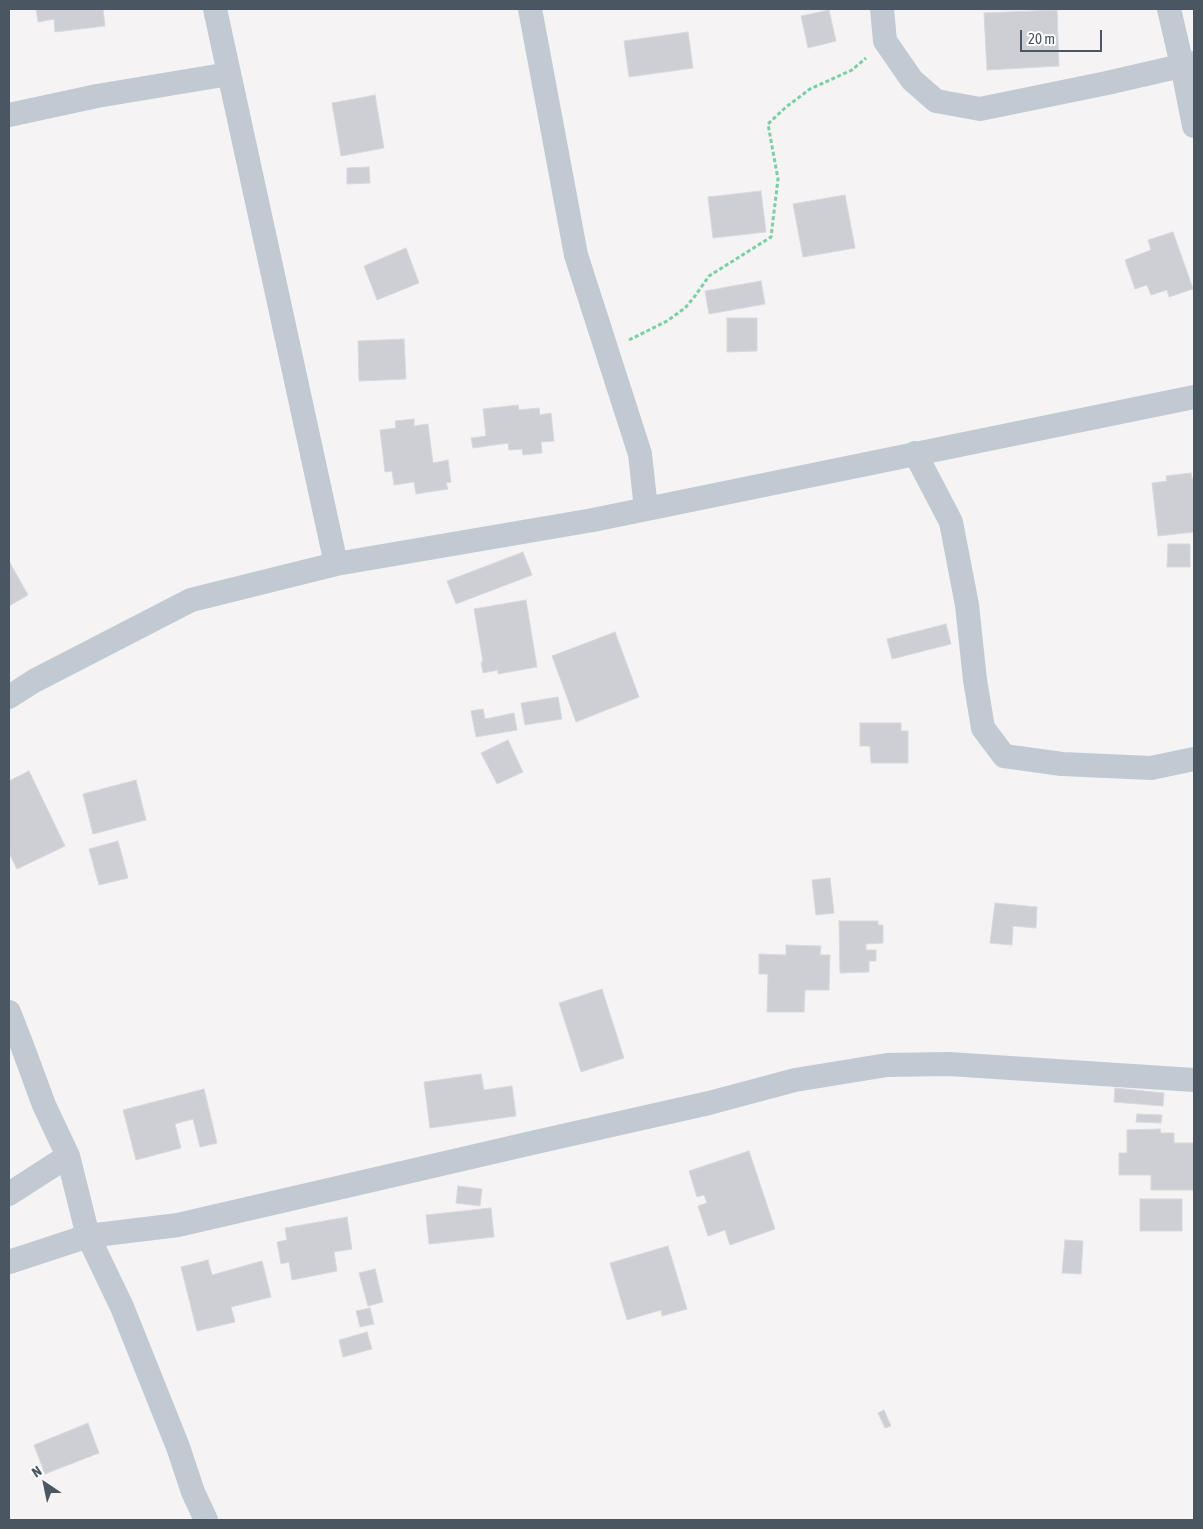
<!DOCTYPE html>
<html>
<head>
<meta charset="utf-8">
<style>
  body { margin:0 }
  #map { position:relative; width:1203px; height:1529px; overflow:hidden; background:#f5f3f3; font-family:"Asap Condensed",sans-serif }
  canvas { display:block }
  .frame { position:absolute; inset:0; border:10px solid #4a5661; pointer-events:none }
  .north { position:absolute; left:20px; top:1459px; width:50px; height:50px; -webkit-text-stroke:4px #fff; paint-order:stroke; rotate:326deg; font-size:14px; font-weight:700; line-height:20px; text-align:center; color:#4a5661 }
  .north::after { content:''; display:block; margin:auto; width:18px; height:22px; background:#4a5661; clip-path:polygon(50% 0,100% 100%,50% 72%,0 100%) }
  .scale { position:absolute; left:1020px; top:30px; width:82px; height:22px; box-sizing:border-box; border:2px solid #4a5661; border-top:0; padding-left:6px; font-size:15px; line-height:18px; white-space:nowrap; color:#4a5661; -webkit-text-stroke:4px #fff; paint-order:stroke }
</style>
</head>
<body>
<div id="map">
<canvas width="1203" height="1529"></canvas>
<div class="frame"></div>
<div class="north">N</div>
<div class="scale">20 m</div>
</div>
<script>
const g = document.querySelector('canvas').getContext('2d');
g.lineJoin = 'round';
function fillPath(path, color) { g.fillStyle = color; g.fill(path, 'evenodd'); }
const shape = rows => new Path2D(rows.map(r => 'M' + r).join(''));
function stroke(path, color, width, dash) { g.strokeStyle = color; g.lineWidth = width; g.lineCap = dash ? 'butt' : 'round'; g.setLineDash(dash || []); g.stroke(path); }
const building = shape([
  [36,9,103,9,105,26,55,32,54,19,38,22,36,9],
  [829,10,836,41,808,48,801,16,829,10],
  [1057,10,1059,66,987,70,984,13,1057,10],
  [688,32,693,68,629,77,624,41,688,32],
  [375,95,384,148,341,156,332,103,375,95],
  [369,167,370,183,347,184,347,168,369,167],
  [761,191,766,232,713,238,708,197,761,191],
  [845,195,855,248,803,257,793,204,845,195],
  [1173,232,1193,289,1169,297,1167,290,1151,295,1147,285,1135,289,1125,260,1151,250,1148,240,1173,232],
  [406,248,419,283,377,300,364,266,406,248],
  [761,281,765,304,709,314,705,291,761,281],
  [727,318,757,318,757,351,727,352,727,318],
  [404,339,406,379,359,381,358,341,404,339],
  [518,405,519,410,539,408,540,415,551,413,554,441,541,442,542,453,523,455,522,449,509,450,508,443,473,448,471,438,486,436,483,409,518,405],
  [414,419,414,426,428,424,433,463,448,460,451,482,446,483,448,489,416,494,414,482,394,485,392,471,385,472,380,430,396,428,395,421,414,419],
  [1191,473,1192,479,1194,479,1194,532,1158,536,1152,483,1167,481,1166,476,1191,473],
  [1168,544,1190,544,1190,567,1167,567,1168,544],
  [523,552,532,575,456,604,447,581,523,552],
  [9,561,28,595,9,606,9,561],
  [526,600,537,667,498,674,498,670,483,673,481,662,483,662,474,609,526,600],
  [946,624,951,644,892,659,887,639,946,624],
  [615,632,639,697,576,722,552,656,615,632],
  [558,697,562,719,525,725,521,703,558,697],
  [483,709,485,719,514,713,517,730,476,737,471,711,483,709],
  [860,723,901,723,901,731,908,731,908,763,871,763,870,746,860,746,860,723],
  [508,740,523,772,497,784,481,753,508,740],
  [29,771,65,846,17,869,9,853,9,781,29,771],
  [136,780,146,820,93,834,83,794,136,780],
  [118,841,128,878,99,885,89,849,118,841],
  [830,878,834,913,816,915,812,880,830,878],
  [995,903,1037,907,1036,928,1013,926,1012,945,990,943,995,903],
  [839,921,878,921,878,925,883,925,883,943,866,944,866,950,876,950,876,961,869,961,869,972,840,973,839,921],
  [786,945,821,946,820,955,830,955,829,990,805,990,804,1012,767,1012,768,974,759,974,759,954,786,955,786,945],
  [602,989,624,1058,581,1072,559,1003,602,989],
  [481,1074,484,1090,512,1086,516,1116,430,1128,424,1082,481,1074],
  [1115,1088,1164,1093,1163,1106,1114,1102,1115,1088],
  [204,1089,217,1143,200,1147,193,1119,175,1124,181,1148,136,1160,123,1110,204,1089],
  [1137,1114,1162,1115,1161,1123,1136,1122,1137,1114],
  [1160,1129,1161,1133,1174,1133,1174,1143,1194,1143,1194,1190,1151,1190,1151,1175,1119,1175,1119,1153,1127,1153,1127,1130,1160,1129],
  [749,1151,775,1229,730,1245,725,1230,708,1236,698,1206,707,1203,704,1195,697,1197,689,1171,749,1151],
  [458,1186,482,1189,480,1206,456,1203,458,1186],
  [1140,1199,1182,1199,1182,1231,1140,1231,1140,1199],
  [491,1208,494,1237,429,1244,426,1215,491,1208],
  [347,1217,352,1249,334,1252,337,1271,292,1280,289,1262,281,1264,277,1242,287,1240,285,1228,347,1217],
  [1065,1240,1083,1241,1081,1274,1062,1273,1065,1240],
  [668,1246,687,1309,662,1316,661,1310,627,1320,610,1263,668,1246],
  [208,1260,212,1275,262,1261,271,1297,231,1307,235,1322,197,1331,181,1267,208,1260],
  [375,1269,383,1302,368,1306,359,1273,375,1269],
  [370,1308,374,1324,360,1327,356,1311,370,1308],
  [367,1332,372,1349,343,1357,339,1340,367,1332],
  [884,1410,891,1426,885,1428,878,1413,884,1410],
  [88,1423,99,1453,45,1474,34,1445,88,1423]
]);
fillPath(building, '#cdcfd5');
stroke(building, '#d7d9de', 1);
stroke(shape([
  [629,340,667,321,685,308,695,296,709,276,771,237,778,179,768,124,786,107,810,89,852,70,866,58]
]), '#7ad0a6', 3, [4, 2.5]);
stroke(shape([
  [215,9,336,564],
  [530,9,576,255,640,454,646,509],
  [882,9,885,41,912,80,936,101,980,109,1107,83,1194,63],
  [1169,9,1182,65,1194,126],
  [9,115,97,96,229,74],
  [915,453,951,522,967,605,975,680,983,728,1004,756,1062,764,1151,768,1194,759],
  [9,697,34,681,191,600,336,564,593,520,1194,397],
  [9,1012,23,1048,44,1105,68,1156,88,1236,122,1307,178,1447,193,1492,206,1520],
  [9,1194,68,1156],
  [9,1262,88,1236,178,1225,536,1142,709,1103,795,1080,887,1065,949,1064,1194,1080]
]), '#c1cad2', 24);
</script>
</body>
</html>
